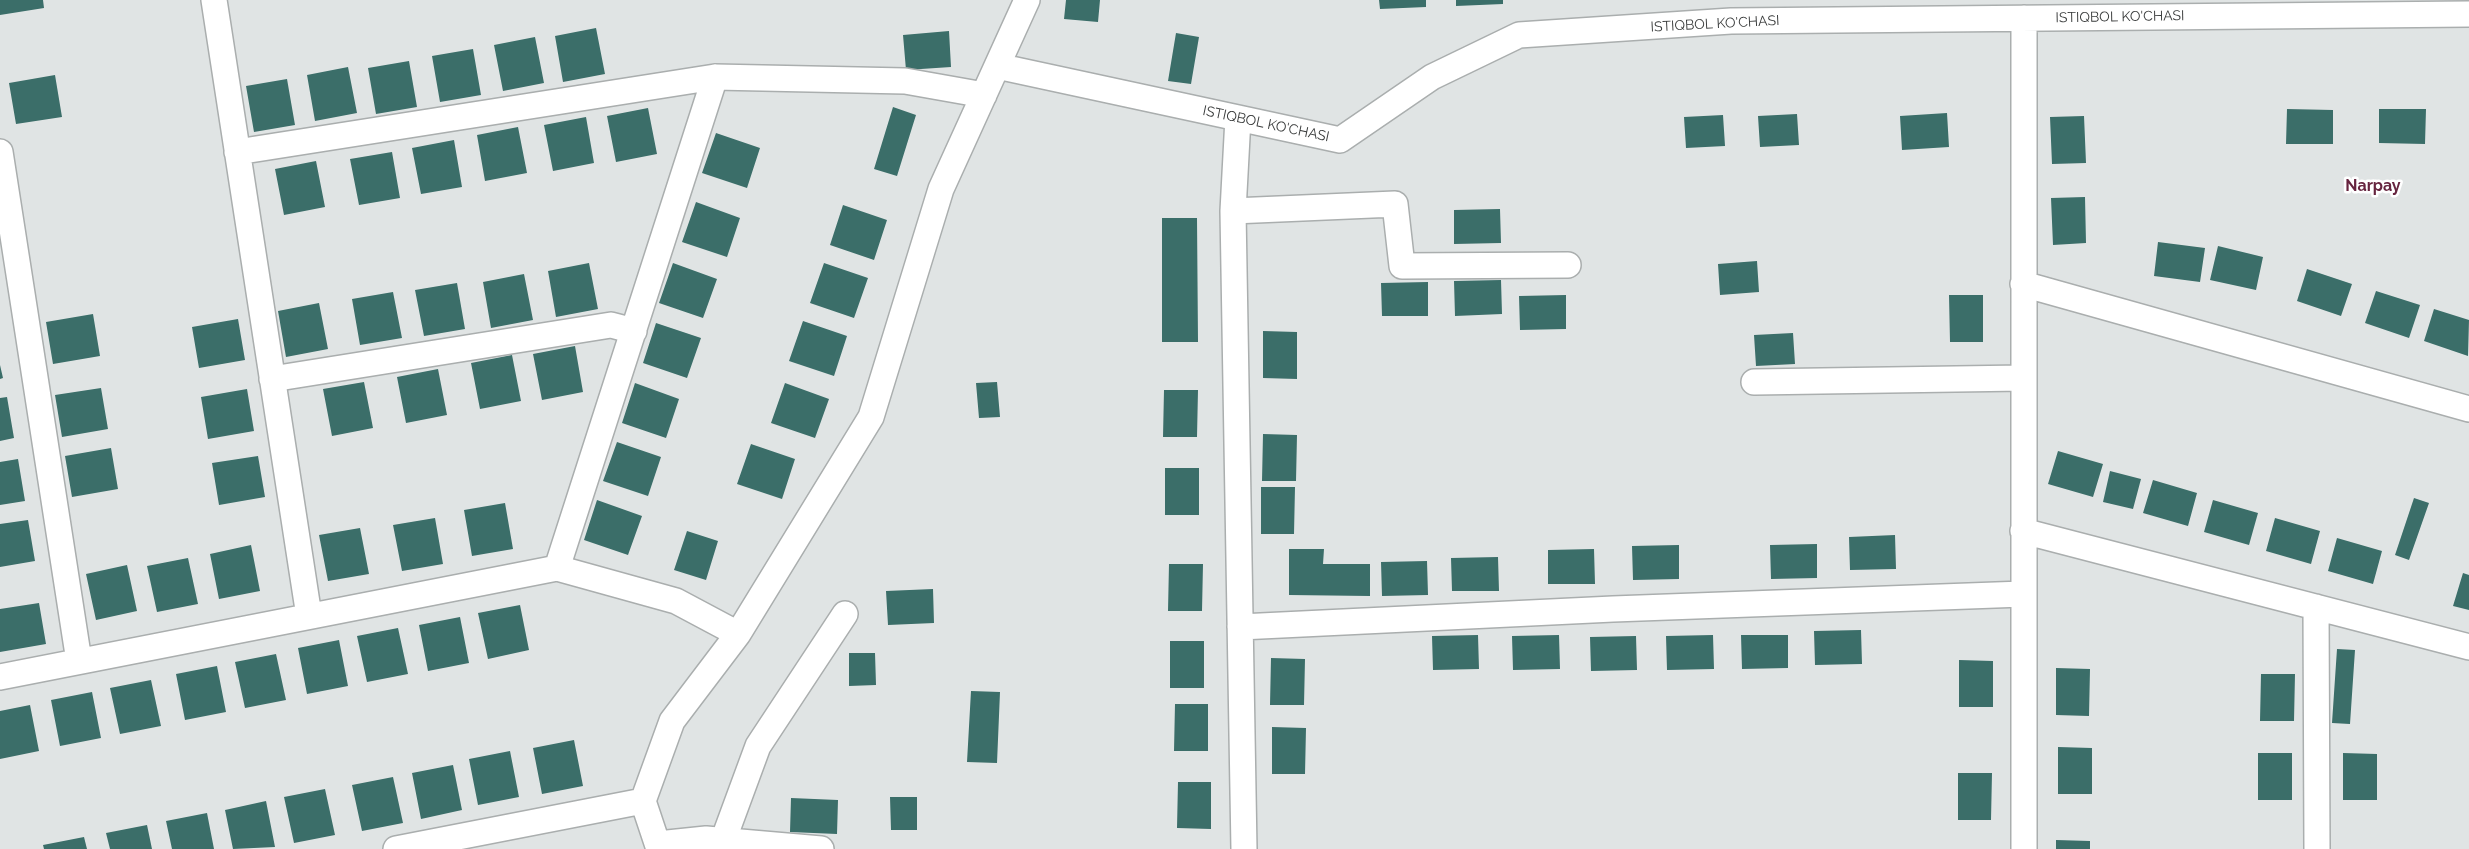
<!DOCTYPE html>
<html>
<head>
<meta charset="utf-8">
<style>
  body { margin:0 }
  canvas { display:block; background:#e0e4e4 }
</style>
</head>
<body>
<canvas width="2469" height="849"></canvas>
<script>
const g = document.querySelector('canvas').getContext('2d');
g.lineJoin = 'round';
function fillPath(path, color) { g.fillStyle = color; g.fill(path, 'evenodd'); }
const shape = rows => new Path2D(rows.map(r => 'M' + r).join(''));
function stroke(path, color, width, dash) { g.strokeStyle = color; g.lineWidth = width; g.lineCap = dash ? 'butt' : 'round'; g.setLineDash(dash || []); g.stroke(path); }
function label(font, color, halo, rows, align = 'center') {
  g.font = font + ' Raleway,sans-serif'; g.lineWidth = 5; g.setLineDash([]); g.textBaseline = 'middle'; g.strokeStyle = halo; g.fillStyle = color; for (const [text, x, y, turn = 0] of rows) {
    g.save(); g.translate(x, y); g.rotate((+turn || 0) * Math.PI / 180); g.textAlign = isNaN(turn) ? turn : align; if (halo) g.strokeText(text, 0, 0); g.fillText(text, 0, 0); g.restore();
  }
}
fillPath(shape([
  [0,0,43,0,44,8,0,15],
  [1066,0,1100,0,1098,22,1064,19],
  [1379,0,1426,0,1426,7,1380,9],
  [1456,0,1503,0,1503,4,1456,6],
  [596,28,605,74,563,82,555,36],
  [949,31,951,67,906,70,903,35],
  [1176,33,1199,37,1191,84,1168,81],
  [535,37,544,83,503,91,494,45],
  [473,49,481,95,440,102,432,56],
  [409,61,417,107,376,114,368,68],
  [348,67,357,113,315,121,307,75],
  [55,75,62,117,16,124,9,83],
  [287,79,295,125,254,132,246,86],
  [893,107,916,115,897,176,874,169],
  [648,108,657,154,616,162,607,116],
  [2287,109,2333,110,2333,144,2286,144],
  [2379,109,2426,109,2425,144,2379,143],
  [1947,113,1949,147,1902,150,1900,116],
  [1797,114,1799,145,1760,147,1758,116],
  [1723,115,1725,146,1686,148,1684,117],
  [2084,116,2086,163,2052,164,2050,117],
  [586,117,594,163,553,171,544,125],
  [518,127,527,173,485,181,477,135],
  [716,133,760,148,747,188,702,173],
  [454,140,462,187,421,194,412,148],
  [392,152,400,198,359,205,350,159],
  [316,161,325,207,284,215,275,169],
  [2085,197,2086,243,2053,245,2051,198],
  [696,202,740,218,727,257,682,242],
  [843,205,887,220,874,260,830,245],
  [1500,209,1501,243,1454,244,1454,210],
  [1162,218,1197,218,1198,342,1162,342],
  [2158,242,2205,248,2200,282,2154,276],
  [2218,246,2263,257,2256,290,2210,280],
  [1757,261,1759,292,1720,295,1718,264],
  [589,263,598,309,556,317,548,271],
  [673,263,717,279,703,318,659,303],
  [824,263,868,278,854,318,810,303],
  [2307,269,2352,284,2341,316,2297,301],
  [524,274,533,320,491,328,483,282],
  [1501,280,1502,314,1455,316,1454,281],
  [1428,282,1428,316,1382,316,1381,283],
  [457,283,465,329,424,336,415,290],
  [2376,291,2420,305,2409,338,2365,323],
  [393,292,402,338,360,345,352,299],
  [1566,295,1566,329,1520,330,1519,296],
  [1949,295,1983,295,1983,342,1950,342],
  [319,303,328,349,286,357,278,311],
  [2434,309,2469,320,2468,356,2424,341],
  [93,314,100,356,53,364,46,322],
  [238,319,245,360,199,368,192,327],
  [803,321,847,336,834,376,789,361],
  [656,323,701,338,687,378,643,363],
  [1263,331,1297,332,1297,379,1263,378],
  [1793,333,1795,364,1756,366,1754,335],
  [575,346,583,392,542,400,533,354],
  [512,355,521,401,480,409,471,363],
  [0,365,3,378,0,379],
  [438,369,447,415,406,423,397,377],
  [364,382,373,428,332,436,323,389],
  [997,382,1000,417,979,418,976,383],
  [635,383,679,399,666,438,622,423],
  [785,383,829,399,815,438,771,423],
  [101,388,108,429,62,437,55,395],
  [247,389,254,431,208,439,201,397],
  [1164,390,1198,390,1197,437,1163,437],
  [7,397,14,438,0,441,0,398],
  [1263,434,1297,435,1296,481,1262,481],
  [617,442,661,457,648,496,603,481],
  [751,444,795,459,782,499,737,484],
  [111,448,118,489,72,497,65,456],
  [2058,451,2103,464,2093,497,2048,484],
  [258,456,265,497,219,505,212,463],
  [18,459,25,501,0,505,0,462],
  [1165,468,1199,468,1199,515,1165,515],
  [2110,471,2141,479,2133,509,2103,502],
  [2153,480,2197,493,2188,526,2143,513],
  [1261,487,1295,487,1294,534,1261,534],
  [2414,498,2429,503,2409,560,2395,555],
  [597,500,642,516,628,555,584,540],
  [2213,500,2258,513,2249,545,2204,532],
  [505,503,513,549,472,556,464,510],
  [435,518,443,564,402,571,393,525],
  [2275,518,2320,531,2311,564,2266,551],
  [28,520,35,561,0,567,0,524],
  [360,528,369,574,328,581,319,535],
  [687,531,718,541,706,580,674,570],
  [1895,535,1896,569,1850,570,1849,537],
  [2337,538,2382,551,2373,584,2328,571],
  [1817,544,1817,578,1771,579,1770,545],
  [251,545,260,591,219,599,210,554],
  [1679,545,1679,579,1633,580,1632,546],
  [1289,549,1324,549,1323,564,1370,564,1370,596,1289,595],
  [1594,549,1595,584,1548,584,1548,550],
  [1498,557,1499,591,1452,591,1451,558],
  [188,558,198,604,157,612,147,566],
  [1427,561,1428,595,1382,596,1381,562],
  [1169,564,1203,564,1202,611,1168,611],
  [127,565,137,611,96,620,86,574],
  [2463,573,2469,575,2469,610,2453,606],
  [933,589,934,623,888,625,886,591],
  [39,603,46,644,0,652,0,609],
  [520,605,529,650,488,659,478,613],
  [460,617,469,663,428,671,419,625],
  [398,628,408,674,367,682,357,636],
  [1861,630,1862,664,1815,665,1814,631],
  [1478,635,1479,669,1433,670,1432,636],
  [1559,635,1560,669,1513,670,1512,636],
  [1713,635,1714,669,1667,670,1666,636],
  [1741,635,1788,635,1788,668,1742,669],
  [1636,636,1637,670,1591,671,1590,637],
  [339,640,348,686,307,694,298,648],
  [1170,641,1204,641,1204,688,1170,688],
  [2337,649,2355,650,2350,724,2332,723],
  [849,653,875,653,876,685,849,686],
  [276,654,286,700,245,708,235,662],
  [1271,658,1305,659,1304,705,1270,705],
  [1959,660,1993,661,1993,707,1959,707],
  [217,666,226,712,185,720,176,674],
  [2056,668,2090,669,2089,716,2056,715],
  [2261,674,2295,674,2294,721,2260,721],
  [151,680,161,726,120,734,110,688],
  [971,691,1000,692,997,763,967,762],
  [92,692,101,738,60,746,51,700],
  [1175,704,1208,704,1208,751,1174,751],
  [30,705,39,751,0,759,0,711],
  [1272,727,1306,728,1305,774,1272,774],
  [574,740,583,786,542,794,533,748],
  [2058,747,2092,748,2092,794,2058,794],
  [510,751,519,797,478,805,469,759],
  [2258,753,2292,753,2292,800,2258,800],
  [2343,753,2377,754,2377,800,2343,800],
  [453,765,462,810,421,819,412,773],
  [1958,773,1992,773,1991,820,1958,820],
  [393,777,403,823,362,831,352,785],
  [1178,782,1211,782,1211,829,1177,828],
  [325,789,335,835,294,843,284,797],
  [890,797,917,797,917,830,891,830],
  [791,798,838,800,837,834,790,832],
  [266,801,275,847,233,849,225,810],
  [207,813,214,849,172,849,166,821],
  [147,825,152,849,110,849,106,833],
  [84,837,87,849,44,849,43,845],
  [2056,840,2090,841,2090,849,2056,849]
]), '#3b6e69');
const minor = shape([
  [214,0,309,616],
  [2024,18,2024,849],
  [997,66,1340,140,1432,77,1519,35,1731,21,2469,14],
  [1238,118,1233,211,1244,849],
  [0,152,79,661],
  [237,152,715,77,905,81,984,95],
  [1233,211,1395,204,1402,266,1568,265],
  [2023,284,2469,409],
  [272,379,611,325,634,331],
  [1754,382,2023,378],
  [2023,531,2469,647],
  [557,568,715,77],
  [2316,607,2317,849],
  [1240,627,1613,609,2023,594],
  [0,677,557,568,676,601,738,634],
  [723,841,758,746,845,614],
  [658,844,706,839,821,849],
  [396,849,643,801],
  [659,849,643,801,672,721,738,634,871,417,941,189,1027,0]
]);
stroke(minor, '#aaaeae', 28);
stroke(minor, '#fff', 25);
label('14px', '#393b3b', '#fff', [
  ["ISTIQBOL KO'CHASI",2120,17,-1],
  ["ISTIQBOL KO'CHASI",1715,24,-3],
  ["ISTIQBOL KO'CHASI",1266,124,12]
]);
label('bold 16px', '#66243f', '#fff', [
  ["Narpay",2373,186]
]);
</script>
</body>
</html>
